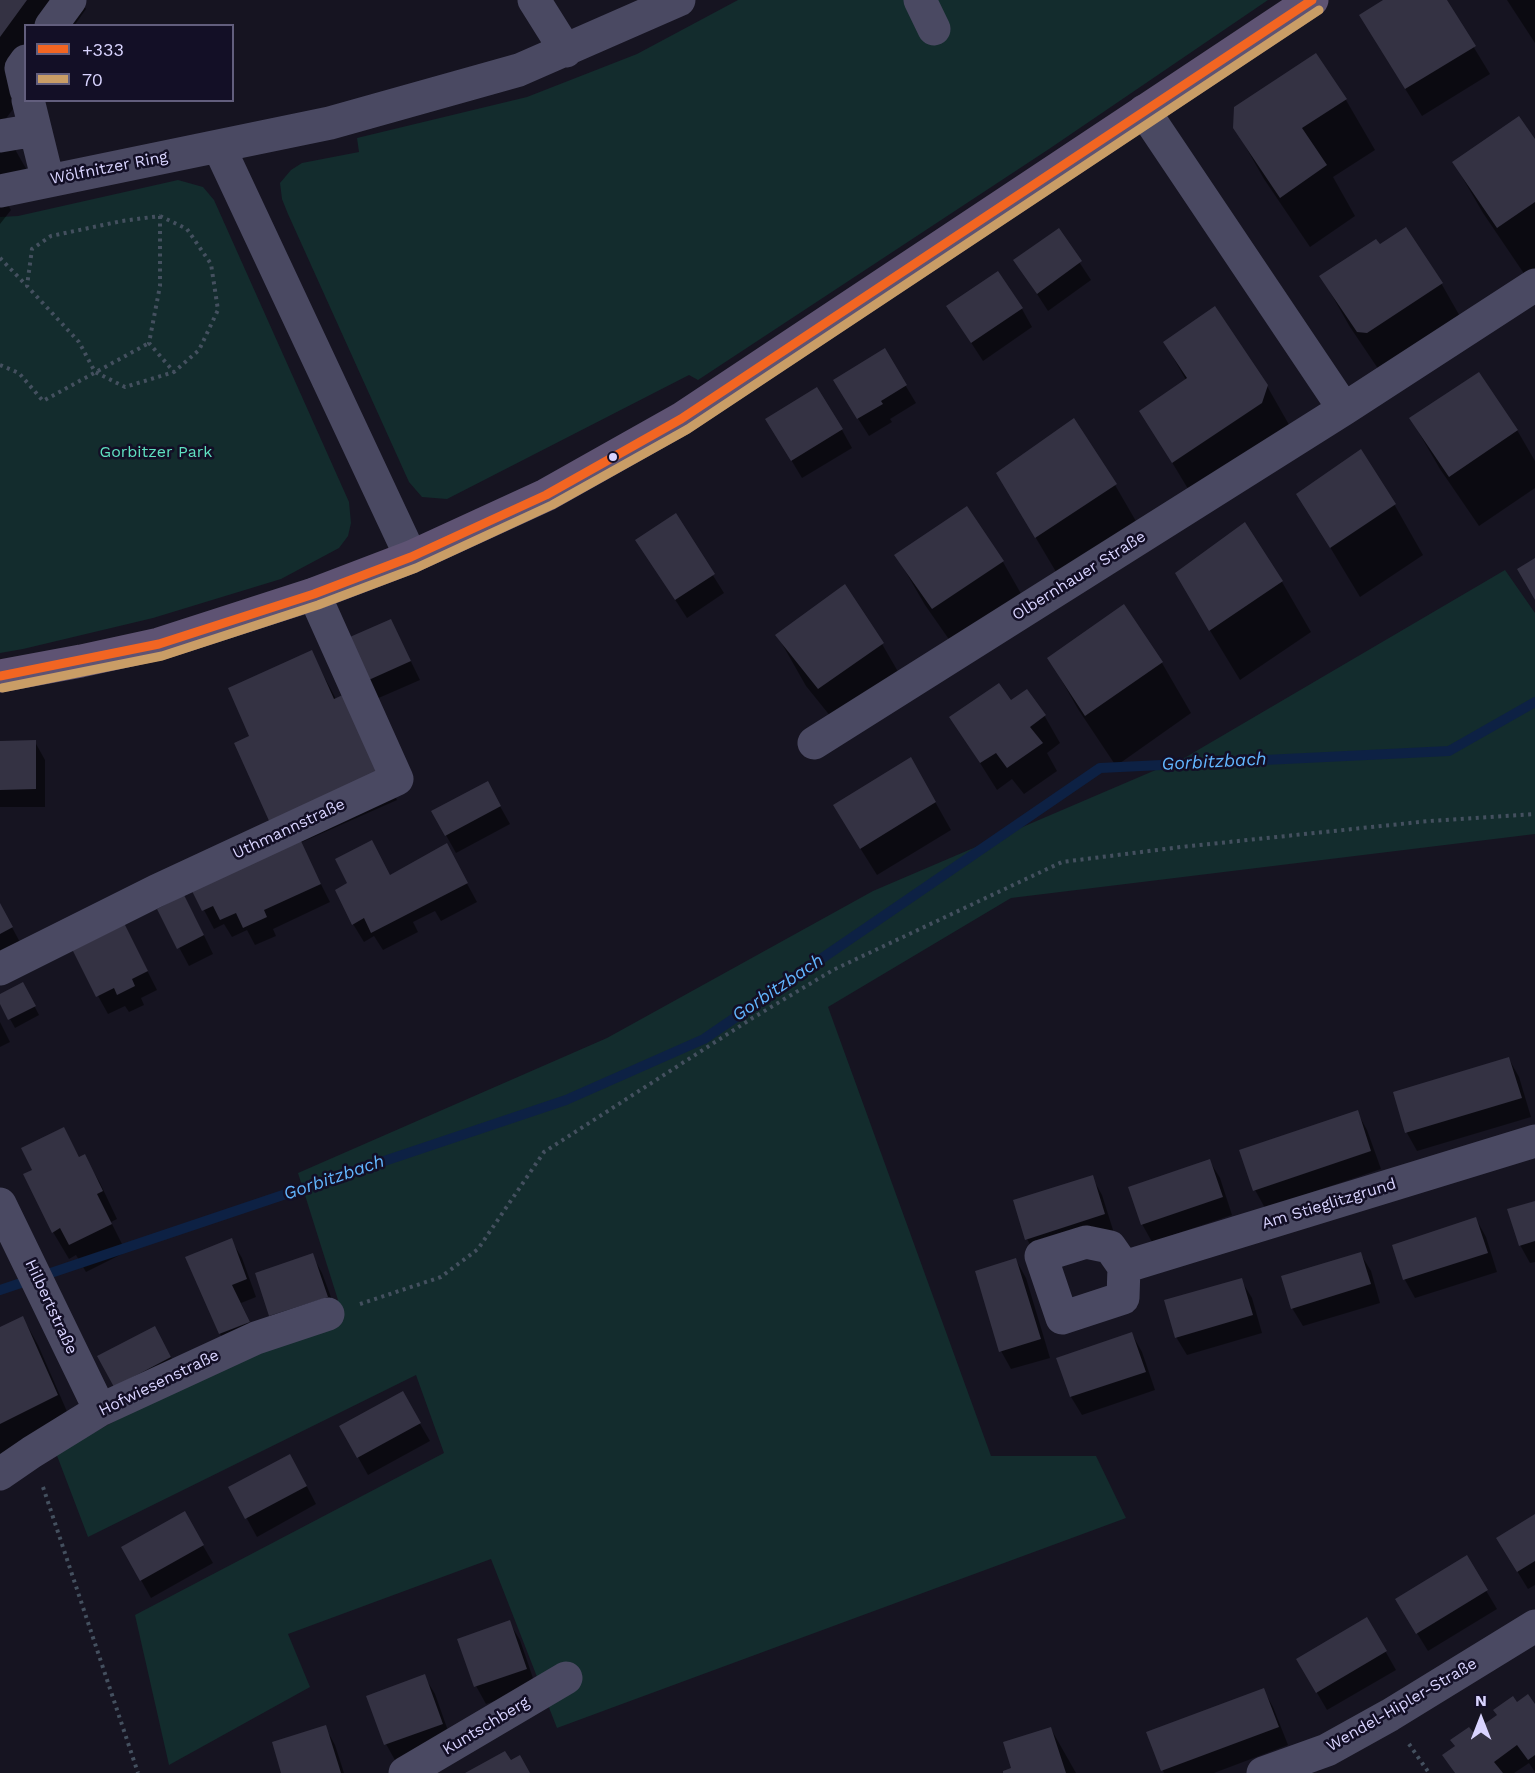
<!DOCTYPE html>
<html>
<head>
<meta charset="utf-8">
<style>
  body { margin:0 }
  #map { position:relative; width:1535px; height:1773px; overflow:hidden; background:#161421; font-family:"Work Sans",sans-serif }
  canvas { display:block }
  .legend { position:absolute; left:24px; top:24px; width:210px; height:78px; box-sizing:border-box; background:#130f26; border:2px solid #625e7d; margin:0; padding:8px 10px; list-style:none; font-size:18px; color:#d9d4ff }
  .legend li { display:flex; align-items:center; gap:12px; height:30px }
  .legend b { width:30px; border:2px solid #625e7d }
  .north { position:absolute; left:1451px; top:1689px; width:60px; height:60px; -webkit-text-stroke:4px #130f26; paint-order:stroke; rotate:0deg; font-size:16px; font-weight:700; line-height:24px; text-align:center; color:#d9d4ff }
  .north::after { content:''; display:block; margin:auto; width:21px; height:27px; background:#d9d4ff; clip-path:polygon(50% 0,100% 100%,50% 72%,0 100%) }
</style>
</head>
<body>
<div id="map">
<canvas width="1535" height="1773"></canvas>
<ul class="legend">
<li><b style="height:8px;background:#f26522"></b>+333</li>
<li><b style="height:8px;background:#c99d66"></b>70</li>
</ul>
<div class="north">N</div>
</div>
<script>
const g = document.querySelector('canvas').getContext('2d');
g.lineJoin = 'round';
function fillPath(path, color) { g.fillStyle = color; g.fill(path, 'evenodd'); }
const shape = rows => new Path2D(rows.map(r => 'M' + r).join(''));
function stroke(path, color, width, dash) { g.strokeStyle = color; g.lineWidth = width; g.lineCap = dash ? 'butt' : 'round'; g.setLineDash(dash || []); g.stroke(path); }
function label(font, color, halo, rows, align = 'center') {
  g.font = font + ' "Work Sans",sans-serif'; g.lineWidth = 5; g.setLineDash([]); g.textBaseline = 'middle'; g.strokeStyle = halo; g.fillStyle = color; for (const [text, x, y, turn = 0] of rows) {
    g.save(); g.translate(x, y); g.rotate((+turn || 0) * Math.PI / 180); g.textAlign = isNaN(turn) ? turn : align; if (halo) g.strokeText(text, 0, 0); g.fillText(text, 0, 0); g.restore();
  }
}
fillPath(shape([
  [738,0,1268,0,1049,149,698,380,689,375,447,499,422,497,409,482,288,214,282,199,280,183,291,170,302,163,359,152,357,138,527,97,637,54],
  [178,180,203,187,214,200,349,502,351,523,348,536,339,548,281,579,153,618,23,649,0,653,0,217,18,216],
  [1505,570,1535,613,1535,834,1011,898,828,1007,991,1456,1096,1456,1126,1518,557,1728,491,1559,288,1634,310,1687,169,1765,135,1615,444,1453,416,1375,88,1537,56,1453,338,1300,298,1173,607,1038,873,891,1186,757]
]), '#132c2d');
fillPath(shape([
  [0,0,80,0,86,9,74,26,26,26,26,92,1,125,28,172,6,202,11,210,0,224],
  [1386,0,1445,0,1490,74,1422,116,1376,42],
  [1507,0,1535,0,1535,43],
  [1315,55,1346,100,1375,150,1333,177,1355,216,1310,247,1264,179,1235,128],
  [1535,142,1535,272,1527,278,1483,213,1454,163],
  [1058,230,1091,280,1048,311,1015,260],
  [1379,246,1441,283,1470,334,1387,382,1350,327,1321,276],
  [948,307,1022,309,1032,327,983,361],
  [1165,343,1267,386,1296,437,1202,512,1141,411,1186,380],
  [884,350,916,403,890,419,892,422,869,436,845,398],
  [1411,419,1517,430,1535,461,1535,488,1479,526,1440,469],
  [842,430,852,448,802,478,778,438],
  [1115,485,1144,535,1065,587,1027,523],
  [1298,494,1394,504,1423,555,1360,597],
  [967,508,1003,562,1032,613,962,658,925,605,896,555],
  [675,515,724,593,687,618,648,558],
  [1244,525,1282,582,1311,632,1240,680,1206,624],
  [391,621,420,680,374,700,364,682],
  [777,635,882,644,911,694,848,738,806,686],
  [311,652,336,699,362,722,397,800,300,843,330,902,273,929,276,936,255,945,247,930,232,937,224,924,214,929,194,891,287,849,251,737],
  [1049,658,1162,663,1191,713,1116,766,1078,709],
  [1011,702,1044,715,1060,743,1047,753,1057,771,1024,794,1012,779,997,790,951,717],
  [0,742,35,742,45,760,45,807,0,807],
  [911,759,951,830,877,875,850,832],
  [487,783,510,824,456,853,433,812],
  [446,845,477,902,441,921,435,911,413,922,418,932,383,950,374,936,364,942,353,924,390,876],
  [0,905,22,946,0,958],
  [159,910,194,915,213,954,189,966],
  [124,925,157,990,141,998,144,1005,129,1012,125,1006,108,1014,98,996],
  [23,984,39,1015,15,1028,0,1001,0,995],
  [0,1022,10,1042,0,1047],
  [1509,1059,1519,1077,1531,1117,1417,1151,1407,1133,1395,1093],
  [1357,1112,1367,1130,1381,1169,1265,1208,1255,1190],
  [63,1129,80,1158,84,1156,100,1183,117,1219,111,1222,126,1252,86,1272,76,1255,69,1259,53,1232,34,1170],
  [1209,1160,1220,1178,1232,1215,1152,1242,1142,1224],
  [1092,1177,1102,1195,1114,1233,1037,1257,1027,1239],
  [1535,1202,1535,1262,1530,1263,1520,1245],
  [1476,1219,1486,1237,1497,1272,1415,1298,1405,1280,1394,1246],
  [231,1240,242,1258,256,1297,241,1303,259,1341,230,1352,220,1334],
  [1360,1253,1371,1271,1380,1303,1303,1326,1292,1308],
  [312,1255,322,1273,338,1316,281,1334,270,1316,257,1274],
  [1016,1260,1026,1278,1050,1358,1011,1369,1001,1351],
  [1241,1280,1252,1298,1262,1333,1187,1355,1176,1337],
  [23,1318,38,1345,72,1423,0,1465,0,1329],
  [1132,1334,1142,1352,1155,1390,1082,1415,1071,1397,1058,1359],
  [165,1346,181,1376,115,1386],
  [402,1393,430,1441,368,1475,341,1427],
  [300,1473,316,1504,257,1537,230,1488],
  [184,1513,213,1563,151,1598,123,1548],
  [1535,1516,1535,1585,1528,1589,1508,1556],
  [1466,1557,1497,1609,1428,1651,1407,1617],
  [1367,1619,1396,1670,1327,1710,1298,1660],
  [509,1622,520,1640,536,1687,486,1704,476,1686],
  [424,1676,435,1694,452,1742,396,1762,386,1744],
  [1263,1689,1273,1707,1288,1745,1214,1773,1164,1773,1148,1733],
  [1516,1705,1535,1707,1535,1772,1529,1763,1514,1773,1455,1773,1444,1755],
  [325,1727,335,1745,344,1773,283,1773],
  [1051,1729,1076,1773,1005,1773,1013,1769]
]), '#0007');
stroke(shape([
  [0,1290,566,1100,704,1039,1100,768,1449,751,1535,702]
]), '#0d2144', 10);
fillPath(shape([
  [0,0,27,0,0,37],
  [1383,0,1447,0,1476,46,1405,89,1359,15],
  [1316,53,1347,99,1302,128,1327,165,1280,198,1233,128,1234,107],
  [1519,116,1535,139,1535,202,1497,228,1452,162],
  [1406,227,1443,283,1367,333,1357,332,1319,276,1376,239,1380,244],
  [1059,228,1082,261,1037,294,1013,260],
  [998,271,1023,308,971,343,946,306],
  [1215,306,1268,385,1262,403,1172,463,1139,411,1187,378,1163,342],
  [885,348,907,385,881,401,883,404,857,419,833,380],
  [1479,372,1518,430,1449,477,1409,418],
  [817,387,843,429,791,461,765,419],
  [1074,418,1117,484,1035,538,996,473],
  [1361,449,1396,504,1330,548,1296,494],
  [967,506,1004,561,932,609,894,555],
  [676,513,715,574,675,600,635,540],
  [1245,522,1283,581,1209,631,1175,573],
  [1535,558,1535,600,1517,569],
  [845,584,884,643,818,689,775,635],
  [1124,604,1163,662,1085,716,1047,658],
  [391,619,411,661,362,683,343,640],
  [312,650,334,699,347,693,382,773,270,823,234,743,249,736,228,688],
  [999,683,1011,700,1027,689,1046,715,1030,727,1043,743,1007,768,996,753,980,763,949,717],
  [36,740,36,789,0,790,0,741],
  [911,757,936,802,860,849,833,805],
  [488,781,501,806,445,836,431,811],
  [372,840,390,875,447,843,468,883,371,933,364,918,352,925,335,890,347,883,335,859],
  [301,841,321,884,264,910,267,917,243,928,236,913,220,920,213,906,202,911,192,891],
  [184,895,204,935,177,949,157,909],
  [0,903,13,927,0,934],
  [124,923,148,971,132,979,135,986,117,995,114,988,96,997,72,949],
  [23,982,36,1006,8,1020,0,1004,0,994],
  [1509,1057,1522,1098,1405,1133,1393,1092],
  [1358,1110,1371,1151,1253,1191,1239,1150],
  [64,1127,79,1157,85,1154,103,1191,97,1194,112,1224,69,1245,60,1228,52,1233,23,1174,32,1170,21,1148],
  [1210,1159,1223,1197,1141,1225,1128,1187],
  [1093,1175,1105,1214,1025,1240,1013,1200],
  [1535,1201,1535,1241,1519,1246,1507,1209],
  [1476,1217,1488,1253,1403,1280,1392,1245],
  [232,1238,247,1279,232,1285,250,1322,219,1334,185,1257],
  [1361,1252,1371,1284,1291,1309,1281,1276],
  [313,1253,328,1297,269,1316,255,1273],
  [1016,1258,1041,1339,999,1352,975,1271],
  [1242,1278,1253,1315,1175,1338,1164,1300],
  [23,1316,58,1395,0,1424,0,1327],
  [155,1326,171,1357,114,1387,97,1356],
  [1132,1332,1146,1372,1070,1397,1056,1358],
  [403,1391,421,1423,357,1458,339,1426],
  [290,1454,307,1486,245,1519,228,1487],
  [185,1511,204,1545,140,1581,121,1547],
  [1535,1514,1535,1561,1517,1572,1496,1538],
  [1467,1555,1488,1590,1416,1634,1395,1599],
  [1367,1617,1387,1651,1316,1693,1296,1659],
  [510,1620,527,1669,474,1687,457,1639],
  [425,1674,443,1724,384,1745,366,1696],
  [1264,1688,1279,1727,1161,1771,1146,1732],
  [1528,1694,1535,1704,1535,1755,1528,1760,1517,1745,1494,1762,1503,1773,1455,1773,1442,1755,1455,1746,1450,1740,1469,1727,1473,1732,1497,1715,1493,1710,1513,1696,1517,1702],
  [326,1725,341,1773,281,1773,272,1742],
  [1051,1727,1066,1773,1003,1773,1003,1771,1011,1768,1003,1742],
  [505,1751,511,1760,520,1755,530,1773,465,1773]
]), '#343243');
stroke(shape([
  [160,216,187,229,211,264,218,310,199,350,174,372,125,387,95,372,79,342,27,286,32,249,51,236,122,221,160,216],
  [160,216,160,286,149,343,174,372],
  [0,258,26,285],
  [0,365,19,373,43,401,149,343],
  [360,1304,441,1277,478,1249,544,1152,751,1019,833,970,1062,862,1181,847,1429,821,1535,814],
  [43,1487,138,1773],
  [1409,1744,1429,1773]
]), '#44505f', 4, [3, 4.5]);
stroke(shape([
  [534,0,566,51],
  [920,0,934,29],
  [51,26,70,0],
  [26,61,21,68,26,90],
  [28,100,48,181],
  [1144,111,1344,409],
  [0,136,35,130],
  [219,147,411,557],
  [0,191,330,123,519,70,679,0],
  [814,743,1344,409,1535,285],
  [0,969,156,891,397,779,314,594],
  [0,1204,100,1410],
  [1086,1242,1110,1247,1124,1267,1123,1298,1062,1318,1041,1256,1086,1242],
  [1124,1267,1535,1141],
  [0,1474,32,1452,100,1410,256,1338,328,1314],
  [405,1773,566,1678],
  [1263,1773,1327,1750,1390,1715,1535,1626]
]), '#4a4962', 33);
stroke(shape([
  [0,676,81,661,159,644,314,594,411,557,546,495,681,419,1312,0]
]), '#5e5373', 33);
stroke(shape([
  [0,676,159,644,314,594,411,557,546,495,681,419,1312,0]
]), '#f26522', 9);
stroke(shape([
  [2,688,162,656,318,605,416,568,552,505,688,429,1319,10]
]), '#c99d66', 9);
for (const [x, y, r, color] of [
  [613,457,5,"#d9d4ff"]
]) { const dot = new Path2D(); dot.arc(x, y, r, 0, 2 * Math.PI); g.fillStyle = color; g.fill(dot); stroke(dot, '#130f26', 2); }
label('16px', '#d9d4ff', '#130f26', [
  ["Wölfnitzer Ring",109,168,-11],
  ["Olbernhauer Straße",1079,576,-32],
  ["Uthmannstraße",289,829,-25],
  ["Am Stieglitzgrund",1329,1204,-17],
  ["Hilbertstraße",51,1307,65],
  ["Hofwiesenstraße",159,1383,-26],
  ["Wendel-Hipler-Straße",1402,1705,-30],
  ["Kuntschberg",486,1726,-31]
]);
label('16px', '#5fe0c0', '#130f26', [
  ["Gorbitzer Park",156,452]
]);
label('italic 18px', '#62b6ff', '#130f26', [
  ["Gorbitzbach",1214,762,-3],
  ["Gorbitzbach",778,988,-34],
  ["Gorbitzbach",334,1178,-19]
]);
</script>
</body>
</html>
